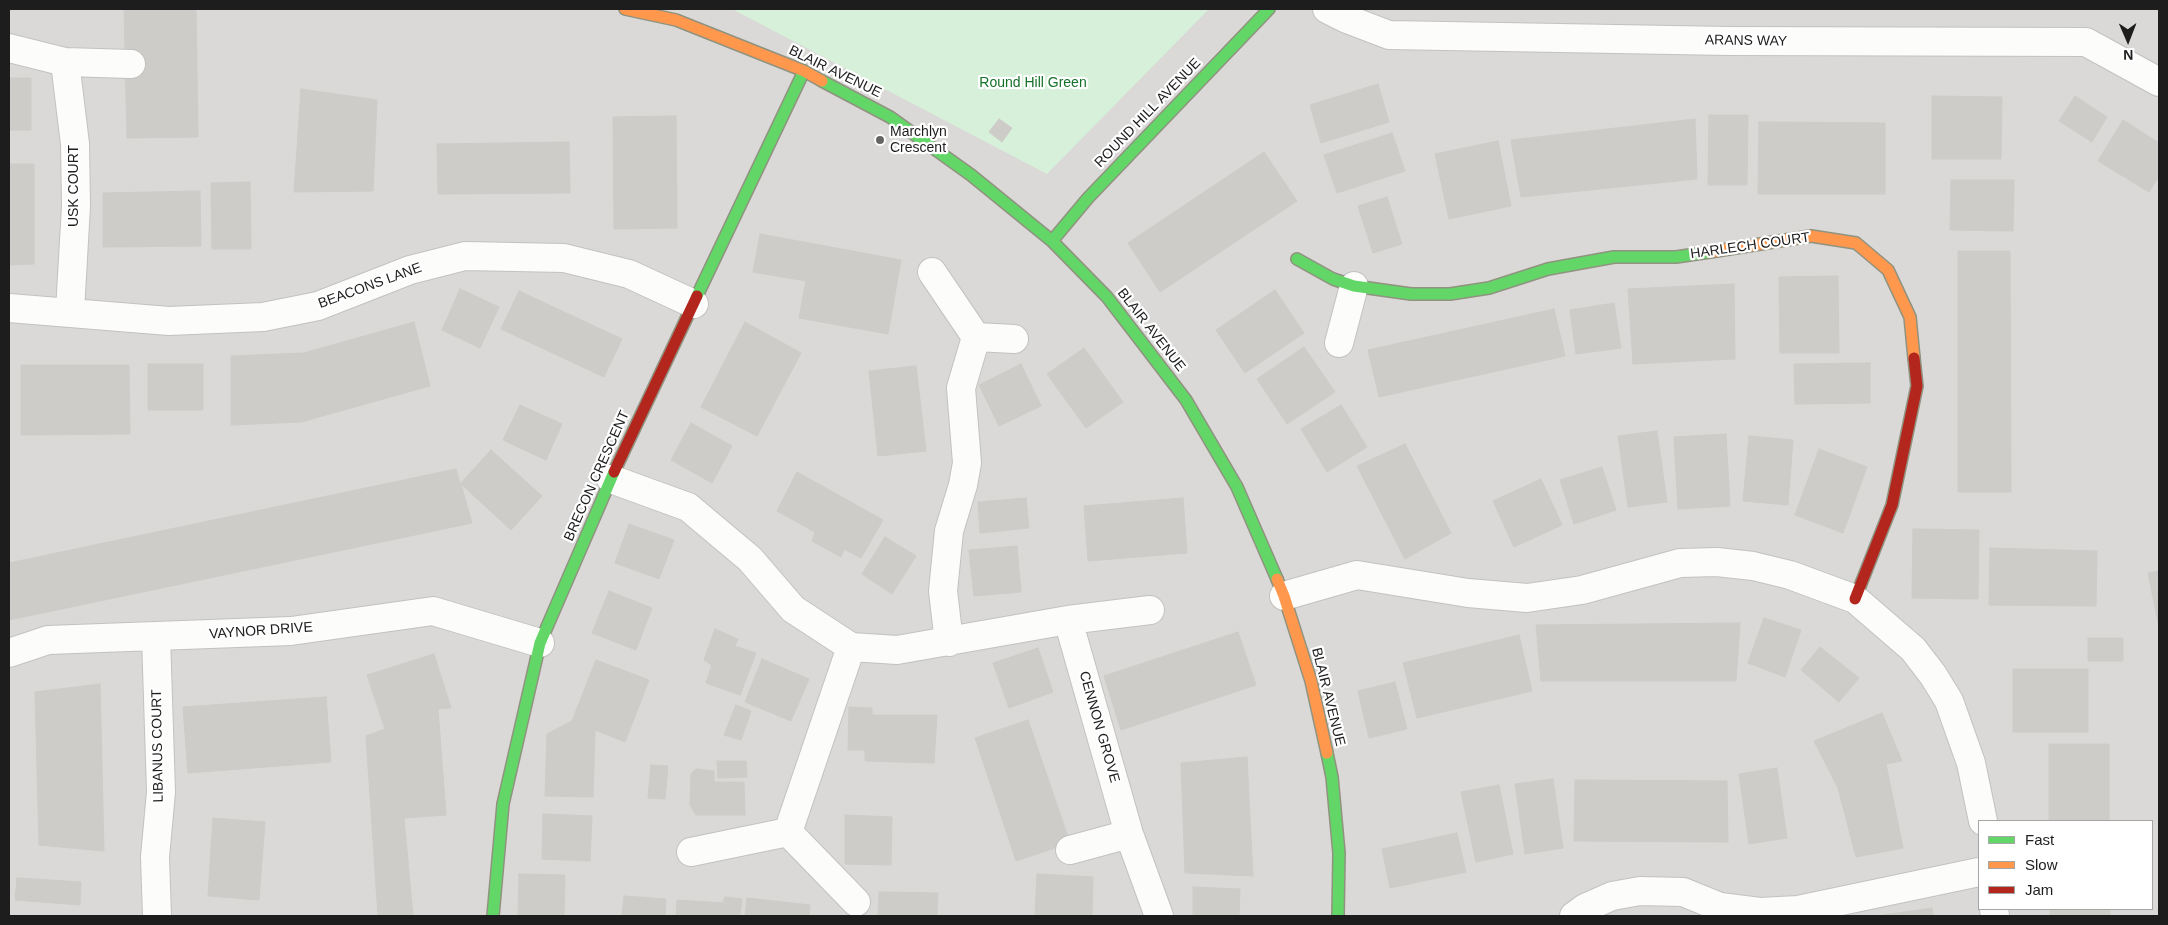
<!DOCTYPE html>
<html>
<head>
<meta charset="utf-8">
<style>
  body { margin:0 }
  #map { position:relative; width:2168px; height:925px; overflow:hidden; background:#ebeae6; font-family:Helvetica,sans-serif }
  canvas { display:block }
  .frame { position:absolute; inset:0; border:10px solid #1d1d1d; pointer-events:none }
  .legend { position:absolute; left:1978px; top:820px; width:175px; height:90px; box-sizing:border-box; background:#fff; border:1px solid #a5a5a5; margin:0; padding:6px 9px; list-style:none; font-size:15px; color:#1d1d1d }
  .legend li { display:flex; align-items:center; gap:10px; height:25px }
  .legend b { width:25px; border:1px solid #a5a5a5 }
  .north { position:absolute; left:2103px; top:15px; width:50px; height:50px; -webkit-text-stroke:4px #fff; paint-order:stroke; rotate:179deg; font-size:14px; font-weight:700; line-height:20px; text-align:center; color:#1d1d1d }
  .north::after { content:''; display:block; margin:auto; width:18px; height:22px; background:#1d1d1d; clip-path:polygon(50% 0,100% 100%,50% 72%,0 100%) }
</style>
</head>
<body>
<div id="map">
<canvas width="2168" height="925"></canvas>
<div class="frame"></div>
<ul class="legend">
<li><b style="height:6px;background:#63d668"></b>Fast</li>
<li><b style="height:6px;background:#ff974d"></b>Slow</li>
<li><b style="height:6px;background:#b3261e"></b>Jam</li>
</ul>
<div class="north">N</div>
</div>
<script>
const g = document.querySelector('canvas').getContext('2d');
g.lineJoin = 'round';
function fillPath(path, color) { g.fillStyle = color; g.fill(path, 'evenodd'); }
const shape = rows => new Path2D(rows.map(r => 'M' + r).join(''));
function stroke(path, color, width, dash) { g.strokeStyle = color; g.lineWidth = width; g.lineCap = dash ? 'butt' : 'round'; g.setLineDash(dash || []); g.stroke(path); }
function label(font, color, halo, rows, align = 'center') {
  g.font = font + ' Helvetica,sans-serif'; g.lineWidth = 4.5; g.setLineDash([]); g.textBaseline = 'middle'; g.strokeStyle = halo; g.fillStyle = color; for (const [text, x, y, turn = 0] of rows) {
    g.save(); g.translate(x, y); g.rotate((+turn || 0) * Math.PI / 180); g.textAlign = isNaN(turn) ? turn : align; if (halo) g.strokeText(text, 0, 0); g.fillText(text, 0, 0); g.restore();
  }
}
fillPath(shape([
  [9,9,2159,9,2159,916,9,916],
  [1979,821,2152,821,2152,909,1979,909]
]), '#dad9d7');
fillPath(shape([
  [732,9,1209,9,1047,174]
]), '#d6f0d9');
const building = shape([
  [124,9,196,9,198,137,127,138,124,9],
  [9,78,31,78,31,130,9,130,9,78],
  [1378,84,1389,122,1321,143,1310,105,1378,84],
  [301,89,377,100,373,191,294,192,301,89],
  [1932,96,2002,97,2001,159,1932,159,1932,96],
  [2075,96,2107,117,2092,142,2059,121,2075,96],
  [1709,115,1748,115,1747,185,1708,185,1709,115],
  [676,116,677,228,614,229,613,117,676,116],
  [999,119,1012,128,1002,142,989,132,999,119],
  [1695,119,1697,179,1521,197,1511,140,1695,119],
  [2123,120,2159,143,2159,176,2149,192,2098,161,2123,120],
  [1759,122,1885,123,1885,194,1758,194,1759,122],
  [1392,133,1405,171,1337,193,1324,155,1392,133],
  [1498,141,1511,206,1449,219,1435,154,1498,141],
  [569,142,570,193,438,194,437,144,569,142],
  [1264,152,1297,201,1160,292,1128,243,1264,152],
  [9,164,34,164,34,264,9,265,9,164],
  [1951,180,2014,180,2013,231,1950,230,1951,180],
  [250,182,251,249,212,249,211,183,250,182],
  [200,191,201,246,103,247,103,193,200,191],
  [1387,197,1402,244,1373,253,1358,206,1387,197],
  [760,234,901,260,888,334,799,318,806,281,753,272,760,234],
  [1958,251,2010,251,2011,492,1958,492,1958,251],
  [1838,276,1839,353,1780,353,1779,277,1838,276],
  [1734,284,1735,359,1633,364,1628,289,1734,284],
  [460,289,499,307,480,348,442,330,460,289],
  [1275,290,1304,333,1245,373,1216,330,1275,290],
  [519,291,622,339,604,377,501,329,519,291],
  [1614,303,1621,348,1576,354,1570,310,1614,303],
  [1554,309,1565,356,1379,397,1368,350,1554,309],
  [414,322,430,386,301,422,231,425,231,356,304,353,414,322],
  [745,322,801,353,757,436,701,407,745,322],
  [1304,347,1335,392,1287,424,1257,379,1304,347],
  [1084,348,1123,402,1086,428,1047,374,1084,348],
  [1870,363,1870,403,1795,404,1794,364,1870,363],
  [148,364,203,364,203,410,148,410,148,364],
  [1021,364,1041,406,999,426,979,385,1021,364],
  [21,365,129,365,130,434,21,435,21,365],
  [916,366,926,451,878,456,869,371,916,366],
  [520,405,562,424,546,460,503,440,520,405],
  [1341,405,1367,447,1327,472,1301,429,1341,405],
  [691,423,732,446,712,483,671,460,691,423],
  [1657,431,1667,502,1628,507,1618,436,1657,431],
  [1726,434,1730,506,1678,509,1674,437,1726,434],
  [1749,436,1793,440,1788,505,1743,501,1749,436],
  [1405,444,1451,533,1405,559,1357,466,1405,444],
  [1819,449,1867,467,1843,533,1795,515,1819,449],
  [491,450,542,496,511,530,461,484,472,523,9,620,9,563,456,469,460,484,491,450],
  [1602,467,1616,510,1574,524,1560,480,1602,467],
  [797,472,883,520,861,558,844,549,841,557,812,541,815,532,777,511,797,472],
  [1541,479,1562,525,1514,547,1493,501,1541,479],
  [1026,498,1029,528,980,533,978,502,1026,498],
  [1183,498,1187,553,1088,561,1084,506,1183,498],
  [629,524,674,540,659,579,615,563,629,524],
  [1913,529,1979,530,1978,599,1912,598,1913,529],
  [885,537,916,556,892,594,862,574,885,537],
  [1017,546,1021,592,974,596,969,550,1017,546],
  [1990,548,2097,551,2096,606,1989,605,1990,548],
  [2159,571,2159,621,2158,622,2148,573,2159,571],
  [609,591,652,608,636,650,592,633,609,591],
  [1764,618,1801,630,1785,677,1748,663,1764,618],
  [1740,623,1736,681,1541,681,1536,625,1740,623],
  [715,629,738,639,735,646,756,653,740,695,706,683,712,665,704,660,715,629],
  [1238,632,1256,685,1121,730,1104,676,1238,632],
  [1519,635,1532,691,1417,718,1403,663,1519,635],
  [2088,638,2123,638,2123,661,2088,661,2088,638],
  [1820,647,1859,678,1839,702,1801,670,1820,647],
  [1038,648,1053,692,1009,708,993,663,1038,648],
  [434,654,451,708,438,709,446,815,404,818,413,916,378,916,366,736,385,729,367,675,434,654],
  [762,659,809,679,791,721,745,702,762,659],
  [596,660,649,680,625,742,595,730,593,797,545,796,547,734,572,721,596,660],
  [2013,669,2088,669,2088,732,2013,732,2013,669],
  [1395,682,1407,729,1369,738,1358,691,1395,682],
  [100,684,104,851,39,845,35,692,100,684],
  [326,697,331,762,188,773,183,707,326,697],
  [736,705,751,711,741,740,724,735,736,705],
  [849,707,872,708,872,715,937,715,934,763,865,761,865,750,848,750,849,707],
  [1882,713,1902,761,1886,764,1903,848,1856,857,1838,788,1814,741,1882,713],
  [1028,720,1070,843,1016,861,975,738,1028,720],
  [2049,744,2109,744,2109,821,2049,821,2049,744],
  [1247,757,1253,876,1185,873,1181,763,1247,757],
  [717,761,746,761,747,777,718,778,717,761],
  [651,765,668,766,665,799,648,798,651,765],
  [1777,768,1787,838,1749,844,1739,774,1777,768],
  [696,769,714,771,714,782,744,782,745,815,696,815,690,805,691,774,696,769],
  [1553,779,1563,848,1525,854,1515,784,1553,779],
  [1575,780,1727,781,1728,842,1574,841,1575,780],
  [1499,785,1513,854,1476,862,1461,792,1499,785],
  [543,814,592,816,590,861,542,859,543,814],
  [845,815,892,817,891,865,845,864,845,815],
  [213,818,265,822,259,900,208,896,213,818],
  [1457,833,1466,872,1390,888,1382,849,1457,833],
  [519,874,565,875,564,916,518,916,519,874],
  [1037,874,1093,877,1092,916,1035,916,1037,874],
  [17,878,81,882,80,905,15,900,17,878],
  [1193,887,1240,889,1239,916,1193,916,1193,887],
  [879,892,938,893,937,916,878,916,879,892],
  [624,896,666,899,665,916,622,916,624,896],
  [725,897,742,899,740,916,676,916,677,900,723,903,725,897],
  [747,898,810,905,809,916,745,916,747,898],
  [1932,908,1933,916,1877,916,1932,908],
  [2050,909,2110,909,2110,916,2050,916,2050,909]
]);
fillPath(building, '#ceccc9');
stroke(building, '#ceccc8', 1);
const street = shape([
  [1327,9,1347,19,1389,35,1729,41,2086,42,2159,82],
  [9,48,65,62],
  [932,272,976,337,961,388,967,463,963,485,949,531,943,591,949,642],
  [9,308,169,321,263,317,318,306,410,270,465,256,564,258,629,274,694,304],
  [70,311,76,206,75,144,65,62,131,64],
  [976,337,1014,339],
  [1339,343,1354,286],
  [611,479,688,507,750,559,793,609,851,647,897,650,1068,620,1150,610],
  [1284,596,1357,575,1468,593,1527,598,1582,590,1680,563,1717,562,1753,566,1790,575,1855,599,1913,649,1933,675,1949,701,1971,763,1983,821],
  [1068,620,1129,834,1159,916],
  [156,636,161,792,155,857,157,916],
  [851,647,788,832,856,902],
  [9,653,48,640,291,631,433,611,540,643],
  [1070,850,1129,834],
  [691,852,788,832],
  [1994,909,1995,916],
  [1574,916,1585,908,1612,896,1640,891,1683,892,1720,907,1760,912,1798,910,1979,872]
]);
const fast = shape([
  [822,81,890,117,971,175,1052,241,1107,297,1186,400,1237,487,1277,579],
  [1052,241,1088,198,1269,9],
  [1297,259,1333,279,1354,286,1411,294,1450,294,1489,288,1548,269,1614,257,1676,257,1710,252],
  [697,296,804,71],
  [1327,753,1332,777,1339,853,1338,916],
  [493,916,503,804,540,643,614,472]
]);
const slow = shape([
  [625,9,676,20,804,71,822,81],
  [1710,252,1811,236,1856,243,1888,270,1910,317,1914,358],
  [1277,579,1284,596,1311,681,1327,753]
]);
const jam = shape([
  [614,472,697,296],
  [1855,599,1892,505,1917,386,1914,358]
]);
stroke(street, '#c2c2c0', 30);
stroke(fast, '#909380', 14);
stroke(slow, '#909380', 14);
stroke(jam, '#909380', 14);
stroke(street, '#fcfcfb', 28);
stroke(fast, '#63d668', 11);
stroke(slow, '#ff974d', 11);
stroke(jam, '#b3261e', 11);
for (const [x, y, r, color] of [
  [880,140,5,"#656563"]
]) { const dot = new Path2D(); dot.arc(x, y, r, 0, 2 * Math.PI); g.fillStyle = color; g.fill(dot); stroke(dot, '#fff', 2); }
label('14px', '#1d1d1d', '#fff', [
  ["ARANS WAY",1746,41,1],
  ["BLAIR AVENUE",835,72,26],
  ["ROUND HILL AVENUE",1148,113,-46],
  ["USK COURT",74,186,-90],
  ["HARLECH COURT",1750,246,-8],
  ["BEACONS LANE",370,286,-20],
  ["BLAIR AVENUE",1151,330,52],
  ["BRECON CRESCENT",597,476,-66],
  ["VAYNOR DRIVE",261,631,-4],
  ["BLAIR AVENUE",1328,697,76],
  ["CENNON GROVE",1099,727,74],
  ["LIBANUS COURT",158,746,-91]
]);
label('14px', '#157128', '#fff', [
  ["Round Hill Green",1033,83]
]);
label('14px', '#1d1d1d', '#fff', [
  ["Marchlyn",890,132],
  ["Crescent",890,148]
], 'left');
</script>
</body>
</html>
